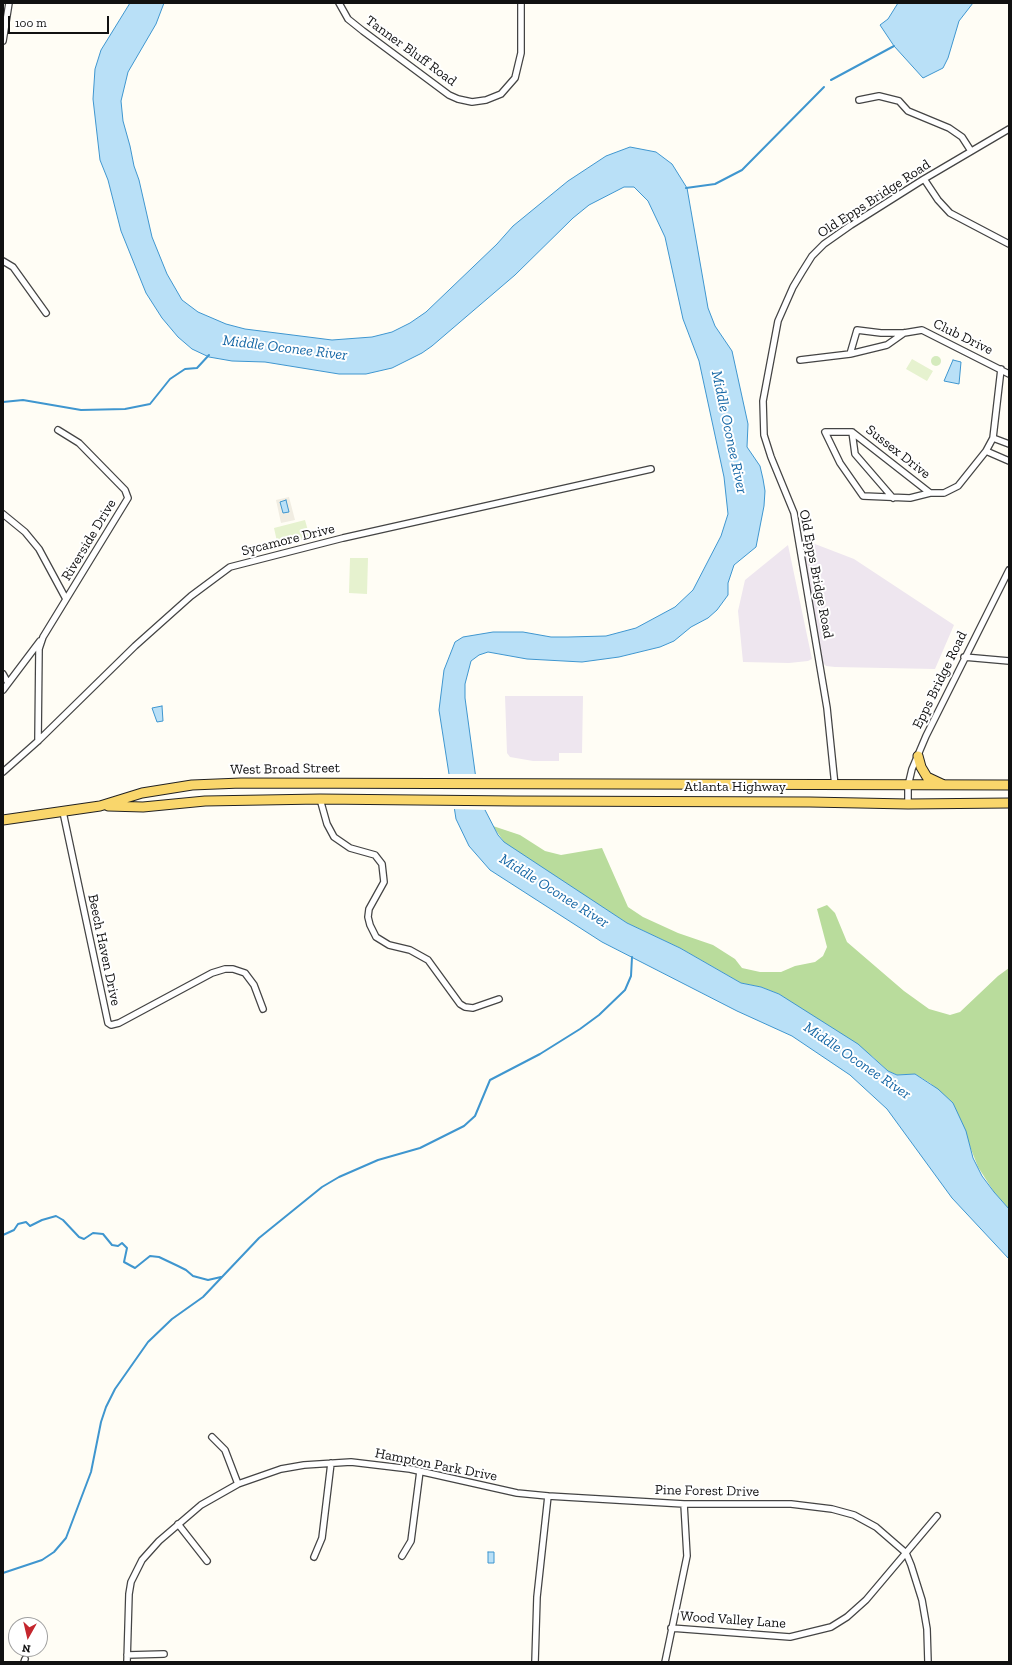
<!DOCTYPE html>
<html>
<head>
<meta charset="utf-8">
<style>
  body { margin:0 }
  #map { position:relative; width:1012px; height:1665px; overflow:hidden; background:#fffdf5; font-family:"Zilla Slab",serif }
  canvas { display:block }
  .frame { position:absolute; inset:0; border:4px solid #111; pointer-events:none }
  .north { position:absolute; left:8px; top:1617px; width:40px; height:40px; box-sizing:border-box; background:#fff; border:1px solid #a0a0a0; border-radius:50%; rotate:188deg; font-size:11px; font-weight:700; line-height:16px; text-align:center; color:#111 }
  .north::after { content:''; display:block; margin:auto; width:14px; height:18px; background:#c4262e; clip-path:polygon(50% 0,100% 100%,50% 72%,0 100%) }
  .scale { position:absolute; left:8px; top:16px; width:101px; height:18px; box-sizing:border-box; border:2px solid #111; border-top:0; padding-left:5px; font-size:12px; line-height:14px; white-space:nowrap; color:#111; -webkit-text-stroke:3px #fff; paint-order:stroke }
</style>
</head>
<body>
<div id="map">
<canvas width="1012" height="1665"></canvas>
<div class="frame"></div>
<div class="north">N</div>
<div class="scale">100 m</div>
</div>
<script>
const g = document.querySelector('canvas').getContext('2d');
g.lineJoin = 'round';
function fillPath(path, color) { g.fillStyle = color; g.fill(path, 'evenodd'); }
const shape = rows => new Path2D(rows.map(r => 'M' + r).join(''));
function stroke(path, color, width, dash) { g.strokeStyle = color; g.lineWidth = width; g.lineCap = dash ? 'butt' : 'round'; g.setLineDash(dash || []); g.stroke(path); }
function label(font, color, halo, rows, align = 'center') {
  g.font = font + ' "Zilla Slab",serif'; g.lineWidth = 4; g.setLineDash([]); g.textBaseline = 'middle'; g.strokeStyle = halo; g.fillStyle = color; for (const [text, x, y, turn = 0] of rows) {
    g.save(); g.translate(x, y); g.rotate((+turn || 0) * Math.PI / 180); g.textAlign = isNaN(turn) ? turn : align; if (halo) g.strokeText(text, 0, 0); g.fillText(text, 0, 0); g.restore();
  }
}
fillPath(shape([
  [802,539,854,559,954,625,935,669,835,667,826,666,822,662],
  [788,545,812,659,808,661,789,663,743,662,738,611,745,580],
  [505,696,583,696,582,753,559,753,559,761,533,761,510,757,507,753]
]), '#eee6ef');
fillPath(shape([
  '931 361a5 5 0 1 1 10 0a5 5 0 1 1-10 0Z'
]), '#d5ebbd');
fillPath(shape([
  [493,826,520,835,545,851,561,855,602,848,628,907,643,917,678,933,713,945,735,959,742,968,760,972,781,972,795,966,815,962,823,956,827,947,817,909,827,905,835,913,847,942,904,991,929,1009,950,1015,960,1012,998,976,1009,968,1009,1209,994,1192,978,1167,953,1103,930,1083,915,1074,897,1075,888,1071,873,1057,779,994,761,987,741,983,680,948,627,923,517,853,504,842]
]), '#b9dc9c');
fillPath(shape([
  [912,359,933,371,927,381,906,369],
  [305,520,310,538,278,546,274,528],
  [350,558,368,558,367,594,349,593]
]), '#e6f2cf');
fillPath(shape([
  [289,497,295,520,281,523,276,500]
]), '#f1ede2');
const water = shape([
  [130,3,164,3,156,24,128,72,121,101,123,121,130,146,134,166,139,180,152,237,167,274,182,300,198,312,226,324,245,329,332,340,372,337,392,332,410,323,426,312,497,244,513,226,568,181,606,156,630,147,656,152,672,164,687,188,708,308,715,326,732,351,748,424,747,447,760,466,763,479,765,491,764,506,756,547,734,565,728,583,728,595,717,610,708,618,691,627,674,641,660,647,619,657,582,662,527,659,488,652,479,655,471,661,465,684,465,698,476,779,484,808,498,835,504,842,627,923,680,948,741,983,761,987,779,994,858,1044,888,1071,897,1075,915,1074,938,1089,953,1103,966,1131,973,1158,982,1176,994,1192,1009,1209,1009,1259,952,1198,887,1109,850,1075,792,1036,737,1011,602,942,490,870,469,846,456,819,439,710,444,670,455,642,463,637,493,632,523,632,551,637,568,637,606,636,636,628,675,607,693,590,721,536,728,514,724,477,699,361,683,319,665,237,648,201,634,187,624,187,589,205,573,218,515,275,432,346,422,353,392,368,366,374,339,374,265,362,232,361,209,357,192,349,178,337,162,318,146,293,121,231,108,180,100,160,93,99,95,69,101,50,130,3],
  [898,3,973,3,959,21,948,58,943,68,923,78,894,46,880,25,888,19,898,3],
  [953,360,961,362,959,384,944,381,953,360],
  [286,500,289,512,283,513,280,502,286,500],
  [162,706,163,721,157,722,152,708,162,706],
  [488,1552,494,1552,494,1563,488,1563,488,1552]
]);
fillPath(water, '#b9e0f7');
stroke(water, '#3f96cf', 1);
fillPath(shape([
  [446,774,477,774,487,810,452,809]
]), '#fffdf5');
stroke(shape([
  [831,80,894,46],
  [686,188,715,184,742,170,824,87],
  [3,402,23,400,81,410,125,409,150,404,170,379,185,369,197,368,209,355],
  [3,1235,14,1230,18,1224,26,1222,30,1226,42,1220,56,1216,63,1220,79,1237,84,1239,93,1233,103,1234,112,1245,118,1246,122,1243,127,1248,124,1262,135,1268,150,1256,159,1257,178,1266,186,1270,193,1276,208,1280,221,1277],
  [3,1573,42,1560,54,1552,66,1538,91,1472,101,1422,106,1407,115,1389,148,1342,172,1319,203,1297,259,1238,322,1187,339,1177,378,1160,420,1148,464,1126,475,1116,490,1080,540,1054,580,1029,599,1015,625,990,631,976,632,957]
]), '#3f96cf', 2);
const street = shape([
  [339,3,348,19,363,31,449,95,458,99,472,102,486,100,501,94,515,78,521,53,521,3],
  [3,41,9,3],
  [859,100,879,96,899,101,908,111,949,128,962,137,971,151],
  [924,179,938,200,950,213,1009,244],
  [3,261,13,267,46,313],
  [850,354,857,330,881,333,904,333,922,330,1009,374],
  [800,360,850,354,887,345,904,333],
  [852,432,855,454,893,498],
  [993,438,1009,444],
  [986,451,1009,461],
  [930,493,910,498,863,496,840,463,825,432,852,432,930,493,944,493,958,486,986,451,993,438,1001,369],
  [3,514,25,532,39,549,66,599],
  [964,657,1009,661],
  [3,674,8,683],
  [3,690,40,641],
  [38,741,39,649,43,637,128,498,125,490,79,443,58,430],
  [3,772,38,741,135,646,191,596,230,567,343,538,651,469],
  [835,786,827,708,794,513,771,457,764,435,763,401,778,321,793,287,802,272,812,256,824,244,851,225,924,179,1009,129],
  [320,799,327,824,334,837,350,848,375,855,382,864,384,882,369,909,368,917,370,925,376,937,389,945,410,950,428,960,460,1004,465,1007,473,1008,499,999],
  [908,804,908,786,912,769,926,736,1009,570],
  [63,812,108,1023,111,1025,119,1023,212,973,225,969,233,969,245,973,254,985,263,1009],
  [212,1437,225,1450,238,1484],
  [178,1524,207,1561],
  [402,1556,411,1541,420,1471],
  [314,1557,322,1538,331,1463],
  [671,1628,790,1637,831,1627,847,1617,866,1600,937,1516],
  [127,1655,164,1654],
  [24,1662,25,1659],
  [127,1662,129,1594,131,1582,142,1560,159,1541,201,1505,238,1484,281,1469,304,1465,351,1462,410,1469,517,1493,548,1496],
  [535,1662,537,1597,548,1496,684,1504,791,1504,832,1509,854,1515,876,1527,906,1553,911,1565,922,1600,927,1629,928,1662],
  [665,1662,687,1556,684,1504]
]);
const primary = shape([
  [918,756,921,767,927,777,944,785],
  [108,806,143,807,205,801,320,799,515,801,810,802,908,804,1009,803],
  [3,820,100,806,142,793,192,785,241,783,1009,785]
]);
stroke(street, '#444', 8);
stroke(primary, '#222', 11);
stroke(street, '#fff', 5.5);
stroke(primary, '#f9d66b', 9);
label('14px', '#111', '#fff', [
  ["Tanner Bluff Road",411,51,36],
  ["Old Epps Bridge Road",874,199,-33],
  ["Club Drive",963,337,26],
  ["Sussex Drive",898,452,38],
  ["Riverside Drive",89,540,-59],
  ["Sycamore Drive",288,540,-14],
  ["Old Epps Bridge Road",816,574,79],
  ["Epps Bridge Road",940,680,-64],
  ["West Broad Street",285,769,-1],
  ["Atlanta Highway",735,787],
  ["Beech Haven Drive",104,950,78],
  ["Hampton Park Drive",436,1465,11],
  ["Pine Forest Drive",707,1491,1],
  ["Wood Valley Lane",733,1620,4]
]);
label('italic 15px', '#1768a6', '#fff', [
  ["Middle Oconee River",285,348,7],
  ["Middle Oconee River",729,432,78],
  ["Middle Oconee River",554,891,32],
  ["Middle Oconee River",857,1061,34]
]);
</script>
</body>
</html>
